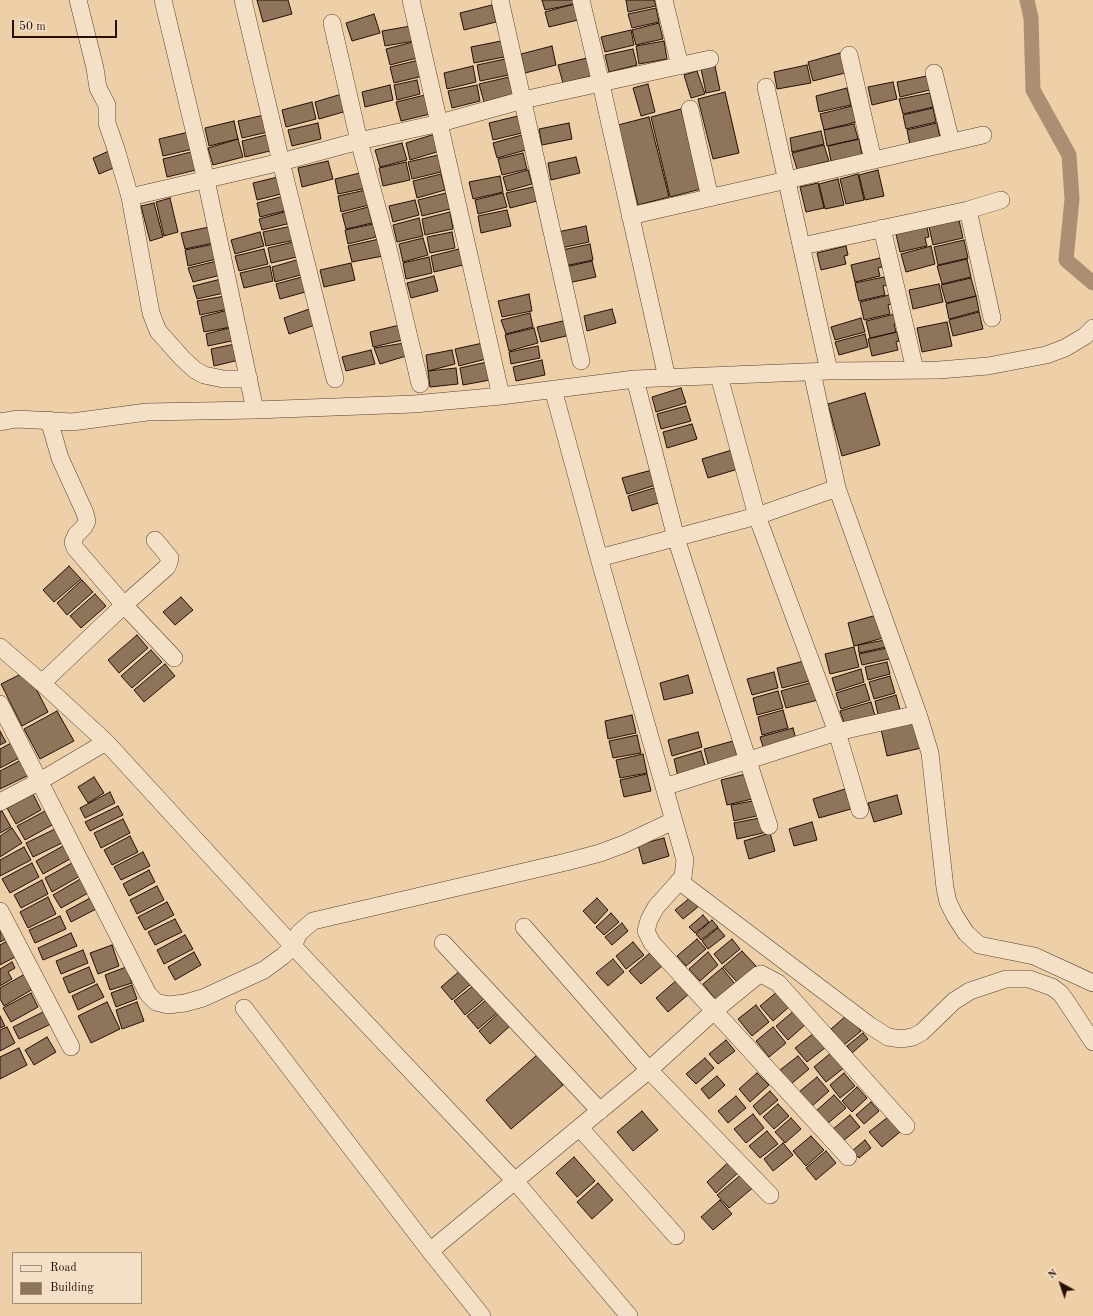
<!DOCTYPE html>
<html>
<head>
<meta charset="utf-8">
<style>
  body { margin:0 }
  #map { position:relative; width:1093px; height:1316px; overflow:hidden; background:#eed0a8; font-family:"Old Standard TT",serif }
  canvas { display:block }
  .legend { position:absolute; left:12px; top:1252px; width:130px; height:52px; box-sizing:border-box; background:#f4e0c6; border:1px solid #a18d7a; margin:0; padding:5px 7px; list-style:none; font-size:12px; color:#251008 }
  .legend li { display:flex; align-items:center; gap:8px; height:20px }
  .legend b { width:20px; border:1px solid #a18d7a }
  .north { position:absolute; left:1041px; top:1264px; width:40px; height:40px; -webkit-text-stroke:3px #f4e0c6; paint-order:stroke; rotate:320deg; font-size:11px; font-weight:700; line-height:16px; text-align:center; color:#251008 }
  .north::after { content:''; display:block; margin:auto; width:14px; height:18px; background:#251008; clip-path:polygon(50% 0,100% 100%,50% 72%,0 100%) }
  .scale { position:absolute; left:12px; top:20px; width:105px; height:18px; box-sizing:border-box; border:2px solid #251008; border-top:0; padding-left:5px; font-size:12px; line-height:14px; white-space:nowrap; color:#251008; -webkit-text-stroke:3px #f4e0c6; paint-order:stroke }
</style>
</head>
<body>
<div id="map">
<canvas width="1093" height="1316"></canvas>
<ul class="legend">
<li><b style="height:5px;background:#f4e0c6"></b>Road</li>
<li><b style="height:11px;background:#8e745b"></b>Building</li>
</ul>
<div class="north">N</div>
<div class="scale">50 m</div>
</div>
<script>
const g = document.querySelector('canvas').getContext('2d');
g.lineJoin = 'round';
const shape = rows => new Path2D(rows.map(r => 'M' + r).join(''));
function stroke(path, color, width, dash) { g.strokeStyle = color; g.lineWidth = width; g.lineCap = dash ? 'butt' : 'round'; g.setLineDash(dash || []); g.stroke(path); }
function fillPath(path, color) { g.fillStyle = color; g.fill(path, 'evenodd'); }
stroke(shape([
  [1027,0,1031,18,1033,90,1069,155,1072,199,1066,260,1093,283]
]), '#aa8f72', 15);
const building = shape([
  [257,0,288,0,292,14,263,22,257,0],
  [542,0,574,0,575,4,545,10,542,0],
  [626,0,654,0,656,6,628,12,626,0],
  [574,4,578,20,549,27,545,12,574,4],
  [492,5,496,22,464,30,460,13,492,5],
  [656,8,659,22,632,28,628,14,656,8],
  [374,14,380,33,352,41,346,23,374,14],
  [659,23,663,39,636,45,632,30,659,23],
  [411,26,414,41,385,46,382,31,411,26],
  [631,30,634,45,605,52,601,37,631,30],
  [501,41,504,57,474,63,471,47,501,41],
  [664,41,667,59,639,64,636,46,664,41],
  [413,42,417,58,390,65,386,49,413,42],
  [552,46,556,65,525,73,521,54,552,46],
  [633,49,637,65,609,72,605,55,633,49],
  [840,53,845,73,813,81,808,62,840,53],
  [587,58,592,76,563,83,558,65,587,58],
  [505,59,509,75,480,81,477,65,505,59],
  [419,60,423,76,394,83,390,67,419,60],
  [807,65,811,83,777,89,774,72,807,65],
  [473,66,476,82,447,89,444,73,473,66],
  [715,66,720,90,706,93,701,69,715,66],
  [697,71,705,94,691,98,684,75,697,71],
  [927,76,930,90,900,97,897,82,927,76],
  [509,77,513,94,484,102,479,84,509,77],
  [417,80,420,94,397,100,394,85,417,80],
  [893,82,897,99,872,105,868,87,893,82],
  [648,84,655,112,641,116,633,88,648,84],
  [390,85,393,100,365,107,362,92,390,85],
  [477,85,480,101,452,108,448,91,477,85],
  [847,88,851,105,819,112,816,96,847,88],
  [725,92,739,153,713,159,698,99,725,92],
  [345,93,350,110,319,119,315,102,345,93],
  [930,93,933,107,903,114,899,99,930,93],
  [425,95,430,114,401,121,396,102,425,95],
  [312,102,316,119,286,127,282,110,312,102],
  [852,106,856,122,824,130,820,114,852,106],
  [933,108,936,122,906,129,903,115,933,108],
  [681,109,701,189,670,197,651,117,681,109],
  [264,115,268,132,242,138,238,121,264,115],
  [518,116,522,133,493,140,489,123,518,116],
  [649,117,669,197,638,205,618,125,649,117],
  [234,121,238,139,209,146,205,128,234,121],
  [318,123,321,139,292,146,288,130,318,123],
  [569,123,572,139,542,145,539,129,569,123],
  [937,123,940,138,910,145,907,130,937,123],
  [854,124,858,139,827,146,824,130,854,124],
  [821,131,824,144,792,152,790,138,821,131],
  [189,132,193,149,163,156,159,139,189,132],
  [270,134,274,150,245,157,242,141,270,134],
  [435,134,440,151,410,160,406,143,435,134],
  [522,135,526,150,497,158,493,143,522,135],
  [238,139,243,157,213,165,208,148,238,139],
  [859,139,862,155,831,161,828,146,859,139],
  [402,143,407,160,380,167,375,150,402,143],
  [824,145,829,161,797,169,792,153,824,145],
  [109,151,116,167,99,174,93,158,109,151],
  [191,152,196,170,167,177,163,159,191,152],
  [523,153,527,169,502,175,498,159,523,153],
  [438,155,441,172,412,179,408,162,438,155],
  [576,157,580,173,551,180,548,163,576,157],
  [328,161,333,179,302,187,298,168,328,161],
  [406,162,410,180,383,186,379,168,406,162],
  [528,170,532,184,507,191,503,177,528,170],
  [878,170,884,196,865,200,859,175,878,170],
  [364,172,367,188,338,194,335,179,364,172],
  [441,174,445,190,417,198,413,181,441,174],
  [858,174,864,200,846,204,840,179,858,174],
  [500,176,503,192,473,199,469,182,500,176],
  [278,177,281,194,257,200,253,183,278,177],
  [838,179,844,205,825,209,819,184,838,179],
  [818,183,824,208,806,212,800,187,818,183],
  [533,187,537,201,510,208,506,193,533,187],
  [366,190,369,205,341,212,338,196,366,190],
  [446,193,450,209,422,216,418,200,446,193],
  [503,193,507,207,478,214,475,200,503,193],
  [284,196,288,210,260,217,257,203,284,196],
  [170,198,178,232,164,236,156,202,170,198],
  [415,200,419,215,393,222,389,206,415,200],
  [154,203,163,237,150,241,141,206,154,203],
  [368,207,372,223,346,229,342,214,368,207],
  [507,210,511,226,481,233,478,216,507,210],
  [288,211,291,223,262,230,259,219,288,211],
  [450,212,453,229,425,235,422,219,450,212],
  [419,218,423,236,397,242,393,225,419,218],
  [959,220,963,238,933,245,929,227,959,220],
  [373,224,376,237,348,244,345,230,373,224],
  [292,226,295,240,266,246,263,232,292,226],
  [586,226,589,242,561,248,558,232,586,226],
  [209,227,213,243,185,249,181,233,209,227],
  [927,227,929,237,925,238,927,246,900,252,896,234,927,227],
  [260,232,264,246,235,254,231,240,260,232],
  [452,232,455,248,430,253,427,237,452,232],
  [423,238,428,255,403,262,399,244,423,238],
  [379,239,383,256,352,262,348,246,379,239],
  [964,240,968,258,938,265,934,247,964,240],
  [297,241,301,256,271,263,268,248,297,241],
  [214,244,217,259,188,266,185,250,214,244],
  [590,244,593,260,565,266,562,250,590,244],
  [846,246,848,255,844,256,846,264,821,270,817,253,846,246],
  [931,246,935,264,906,272,901,254,931,246],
  [264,249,268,264,239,271,235,256,264,249],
  [459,249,463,265,434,272,431,256,459,249],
  [429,257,432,273,406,279,403,263,429,257],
  [880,258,882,267,878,268,880,276,855,282,851,265,880,258],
  [300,259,304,274,275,282,272,267,300,259],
  [967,259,971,277,942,284,937,266,967,259],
  [217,261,221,275,193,282,188,268,217,261],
  [592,261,596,277,568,283,565,267,592,261],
  [351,263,355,280,324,287,320,270,351,263],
  [270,266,273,281,244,288,240,273,270,266],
  [305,276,309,291,280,299,276,284,305,276],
  [434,276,438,291,411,298,407,283,434,276],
  [884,277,887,285,883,286,885,295,859,301,855,283,884,277],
  [971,278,976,296,946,303,941,285,971,278],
  [221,279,224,293,197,299,193,286,221,279],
  [939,284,943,302,913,309,909,290,939,284],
  [529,294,532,311,502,317,498,301,529,294],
  [889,295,891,304,888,305,890,314,864,320,860,302,889,295],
  [225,296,228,309,200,315,197,301,225,296],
  [976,296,979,311,949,319,946,304,976,296],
  [312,308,318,324,289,334,284,318,312,308],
  [612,309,616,323,587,331,584,316,612,309],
  [228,310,231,327,204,332,201,317,228,310],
  [979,312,983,329,953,336,949,320,979,312],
  [530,313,533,327,506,334,501,320,530,313],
  [895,314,897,323,894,324,896,332,870,338,866,321,895,314],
  [861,318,865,332,835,340,831,327,861,318],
  [567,320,570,335,541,342,537,327,567,320],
  [947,322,952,346,922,352,917,328,947,322],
  [400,325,403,340,373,347,370,332,400,325],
  [233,327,236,340,208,346,206,334,233,327],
  [534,328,538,343,509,351,505,335,534,328],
  [897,332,899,341,896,342,898,350,872,356,868,339,897,332],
  [865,334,868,347,839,355,835,342,865,334],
  [404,343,406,356,380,364,374,348,404,343],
  [483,343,486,359,459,366,455,349,483,343],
  [235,344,239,360,214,366,211,349,235,344],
  [538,346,540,358,511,364,509,352,538,346],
  [371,350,375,364,346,371,342,357,371,350],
  [452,350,455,364,428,371,426,355,452,350],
  [542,360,545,375,516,381,513,367,542,360],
  [487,362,490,380,463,385,460,368,487,362],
  [456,368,458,384,430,387,428,371,456,368],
  [681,388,686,403,656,412,652,397,681,388],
  [865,393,880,445,842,456,828,404,865,393],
  [686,406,691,421,661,429,657,414,686,406],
  [692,424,697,439,667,448,663,432,692,424],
  [732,450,738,469,708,478,702,459,732,450],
  [652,470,656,485,627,494,622,478,652,470],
  [657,487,662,502,632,511,628,496,657,487],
  [69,566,81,579,54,602,43,590,69,566],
  [82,580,93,592,67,615,57,603,82,580],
  [95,594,106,606,81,628,70,616,95,594],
  [181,597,193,610,175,625,163,612,181,597],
  [877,615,883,638,854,646,848,623,877,615],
  [137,635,148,648,119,673,108,660,137,635],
  [885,640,886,647,859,653,858,645,885,640],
  [854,647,859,667,830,674,825,654,854,647],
  [887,648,889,659,862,665,859,654,887,648],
  [151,650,162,662,132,688,121,676,151,650],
  [808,660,813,680,782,688,777,668,808,660],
  [887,662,890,674,868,680,865,667,887,662],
  [165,664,175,676,144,702,134,690,165,664],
  [861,669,864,682,836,691,832,678,861,669],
  [27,671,48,712,22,726,1,684,27,671],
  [774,672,778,688,752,695,747,679,774,672],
  [688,675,693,693,664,700,660,683,688,675],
  [890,676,895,693,874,699,869,682,890,676],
  [813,682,818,700,786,708,781,691,813,682],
  [865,684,870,700,841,709,836,693,865,684],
  [778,691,783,708,757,715,753,698,778,691],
  [896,695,901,713,879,719,875,701,896,695],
  [871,702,876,719,846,728,840,711,871,702],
  [783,710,788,728,762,735,758,717,783,710],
  [57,711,74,741,40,759,24,729,57,711],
  [632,715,636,733,608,739,605,721,632,715],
  [915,722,921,748,887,756,881,729,915,722],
  [793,728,797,743,765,753,760,737,793,728],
  [0,731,6,742,0,745,0,731],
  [698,732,702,747,672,756,668,740,698,732],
  [637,735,641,753,613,758,609,741,637,735],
  [733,741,738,759,709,767,704,749,733,741],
  [13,742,21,757,0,768,0,749,13,742],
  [701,751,706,769,678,777,674,759,701,751],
  [643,754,647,773,620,778,616,760,643,754],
  [23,759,31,774,0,789,0,771,23,759],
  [647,774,651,791,624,797,620,780,647,774],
  [746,774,752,799,727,805,721,780,746,774],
  [94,777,104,793,88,803,78,787,94,777],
  [845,789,851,809,819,818,813,799,845,789],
  [110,792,115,803,85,818,80,808,110,792],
  [33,794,41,810,16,824,7,808,33,794],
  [897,795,902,814,874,822,868,803,897,795],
  [758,800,761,815,734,821,731,805,758,800],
  [118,806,123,815,90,831,85,822,118,806],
  [2,811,11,827,0,833,0,812,2,811],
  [45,811,52,825,25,840,17,826,45,811],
  [759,818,763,833,737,839,734,823,759,818],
  [123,819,130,833,101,848,94,833,123,819],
  [812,822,817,840,794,846,789,829,812,822],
  [12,828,22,843,0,857,0,836,12,828],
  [55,829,62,843,33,857,26,843,55,829],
  [770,833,775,851,749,859,744,841,770,833],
  [130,836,138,852,112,865,104,850,130,836],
  [664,838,669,856,643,864,638,845,664,838],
  [63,846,70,859,43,874,36,861,63,846],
  [24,847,31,860,0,876,0,860,24,847],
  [143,852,150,866,121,880,114,867,143,852],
  [32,863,39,877,10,893,2,879,32,863],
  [72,863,80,876,52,892,45,878,72,863],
  [149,870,155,882,129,896,123,884,149,870],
  [82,878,90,892,61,908,53,895,82,878],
  [42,880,48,894,21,908,14,895,42,880],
  [157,886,164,900,137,914,130,900,157,886],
  [48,897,56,914,28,928,20,912,48,897],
  [92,897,98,908,71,922,66,911,92,897],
  [691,897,699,906,683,919,675,910,691,897],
  [597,898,608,910,595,924,583,911,597,898],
  [167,902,174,915,145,930,138,917,167,902],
  [611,913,619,922,604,935,596,927,611,913],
  [703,915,709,922,695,933,689,927,703,915],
  [60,916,66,929,35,943,29,930,60,916],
  [175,919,182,932,155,945,148,932,175,919],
  [712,920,718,927,701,940,696,934,712,920],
  [622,923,628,931,612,945,605,937,622,923],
  [0,926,8,938,0,942,0,926],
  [718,928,725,936,708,949,702,941,718,928],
  [71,933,77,946,43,960,38,948,71,933],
  [185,935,193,949,164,964,157,950,185,935],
  [697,939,706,949,686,966,677,956,697,939],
  [732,939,740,949,722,964,714,954,732,939],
  [9,940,17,956,0,965,0,945,9,940],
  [633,942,644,955,626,969,616,956,633,942],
  [112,945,119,966,98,974,90,953,112,945],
  [83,950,88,963,61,974,56,961,83,950],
  [742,951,756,966,737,982,723,967,742,951],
  [194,952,201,965,175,980,168,967,194,952],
  [708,952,718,965,700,981,689,969,708,952],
  [650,953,662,966,641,984,629,971,650,953],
  [613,959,624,972,608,986,596,973,613,959],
  [12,962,15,968,8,972,12,979,0,986,0,969,12,962],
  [89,967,95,982,69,993,63,978,89,967],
  [126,967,132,983,110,990,105,975,126,967],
  [722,968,735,984,716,1000,703,984,722,968],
  [461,970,472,983,452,1000,441,987,461,970],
  [25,974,33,989,4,1006,0,999,0,988,25,974],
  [678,979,690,993,668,1012,656,998,678,979],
  [97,984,104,997,78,1010,72,996,97,984],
  [132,985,137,999,116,1007,111,993,132,985],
  [474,985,485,998,465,1015,454,1001,474,985],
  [778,991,790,1006,773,1021,760,1006,778,991],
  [31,993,38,1007,11,1022,3,1008,31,993],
  [486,1000,498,1012,478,1029,467,1016,486,1000],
  [107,1002,120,1029,91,1043,78,1016,107,1002],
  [137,1002,144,1021,122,1029,116,1010,137,1002],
  [756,1005,769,1022,752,1036,738,1019,756,1005],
  [795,1010,806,1024,788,1040,776,1026,795,1010],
  [45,1011,51,1024,19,1039,13,1027,45,1011],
  [499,1013,510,1026,490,1044,479,1031,499,1013],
  [847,1015,861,1031,844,1045,831,1029,847,1015],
  [0,1016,5,1026,0,1028,0,1016],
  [7,1027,15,1043,0,1051,0,1030,7,1027],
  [773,1027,786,1043,769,1057,756,1041,773,1027],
  [814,1033,826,1047,807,1062,795,1048,814,1033],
  [863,1033,868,1039,852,1053,847,1046,863,1033],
  [47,1037,56,1052,34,1065,25,1050,47,1037],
  [726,1040,735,1051,718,1064,709,1054,726,1040],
  [19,1048,27,1065,0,1079,0,1057,19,1048],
  [832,1052,845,1067,826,1082,814,1067,832,1052],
  [537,1055,563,1085,511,1129,486,1100,537,1055],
  [798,1056,809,1069,791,1084,780,1070,798,1056],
  [705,1058,714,1068,696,1084,686,1074,705,1058],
  [757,1073,769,1085,750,1102,739,1089,757,1073],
  [844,1073,855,1086,840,1098,830,1085,844,1073],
  [717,1076,725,1085,709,1099,701,1089,717,1076],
  [817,1077,829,1091,811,1107,799,1092,817,1077],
  [857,1087,867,1098,852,1112,842,1101,857,1087],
  [770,1091,778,1100,760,1115,753,1106,770,1091],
  [834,1095,846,1108,827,1124,816,1111,834,1095],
  [736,1096,746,1108,728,1123,718,1111,736,1096],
  [871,1102,879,1111,864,1124,856,1115,871,1102],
  [778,1104,789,1116,774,1129,763,1117,778,1104],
  [642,1111,658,1130,633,1151,617,1132,642,1111],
  [753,1114,764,1128,746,1143,734,1129,753,1114],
  [850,1115,860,1127,843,1141,833,1129,850,1115],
  [888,1117,900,1132,882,1147,869,1132,888,1117],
  [791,1118,801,1129,785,1143,775,1132,791,1118],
  [767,1131,778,1144,760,1158,749,1146,767,1131],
  [811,1136,824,1150,806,1166,793,1151,811,1136],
  [865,1140,871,1148,859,1158,852,1151,865,1140],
  [783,1143,793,1155,773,1171,764,1159,783,1143],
  [826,1151,836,1163,816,1180,806,1168,826,1151],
  [574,1157,595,1181,577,1197,556,1173,574,1157],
  [732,1159,741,1170,716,1193,707,1182,732,1159],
  [743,1173,755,1186,729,1208,717,1195,743,1173],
  [598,1183,613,1200,592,1219,577,1202,598,1183],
  [720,1200,732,1214,713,1230,701,1217,720,1200]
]);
fillPath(building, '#8e745b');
stroke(building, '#251008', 1);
const street = shape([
  [78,0,95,68,98,88,107,105,107,123,116,149,130,197,151,313,158,331,182,358,195,370,204,375,223,379,249,379],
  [163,0,206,180,255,410],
  [243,0,281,162,335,379],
  [411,0,501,396],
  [500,0,581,361],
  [581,0,601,84,667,378],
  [664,0,680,66],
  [332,23,359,141,387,244,420,384],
  [849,55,873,160],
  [934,73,951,142],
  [766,87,829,371],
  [690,109,710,198],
  [130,197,281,162,359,141,440,123,523,100,710,59],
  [968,210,1001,200],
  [630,216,983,135],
  [882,228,915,370],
  [802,246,968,210,992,318],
  [812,372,837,488,918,714,930,753,945,888,948,902,955,916,966,933,979,945,1034,956,1093,983],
  [719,376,757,516,837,732,860,810],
  [635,379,676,538,769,826],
  [553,389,599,558,685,860,683,877,656,907,649,920,646,931,652,943,848,1157],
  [49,420,60,458,85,513,87,521,84,527,76,535,73,542,75,548,124,605,174,658],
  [0,422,17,419,72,422,147,412,255,410,414,404,501,396,635,379,829,371,939,370,988,366,1046,355,1065,348,1085,336,1093,328],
  [599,558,757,516,837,488],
  [0,647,42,683,106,742,293,946,515,1181,629,1316],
  [42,683,124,605,167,567,169,562,170,558,155,540],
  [0,704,148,994,156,1002,168,1005,185,1003,203,998,264,970,283,956,293,946,299,933,313,921,566,862,600,853,624,844,673,821],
  [664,787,837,732,918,714],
  [0,802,40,781,106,742],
  [679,881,869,1025,888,1037,901,1039,913,1037,922,1032,954,1001,970,991,1006,979,1029,979,1052,987,1060,993,1064,998,1093,1042],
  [0,911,71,1047],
  [524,927,649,1070,770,1195],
  [443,943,600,1111],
  [244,1008,430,1251,482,1316],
  [580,1128,676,1236],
  [430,1251,649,1070,714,1011,758,975,761,974,778,983,906,1126]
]);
stroke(street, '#574030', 18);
stroke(street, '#f4e0c6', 17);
</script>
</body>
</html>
